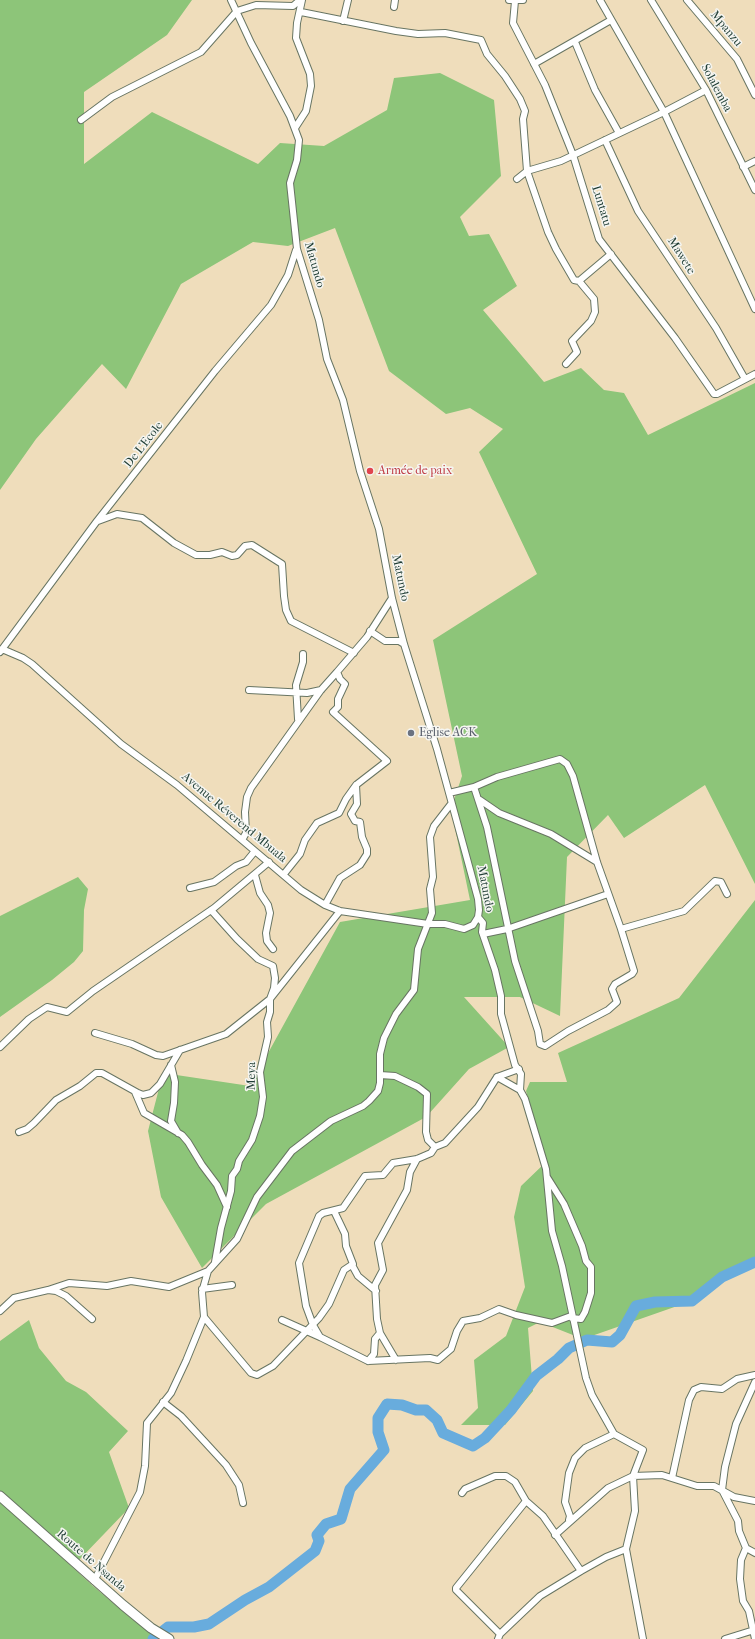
<!DOCTYPE html>
<html>
<head>
<meta charset="utf-8">
<style>
  body { margin:0 }
  canvas { display:block; background:#efddbb }
</style>
</head>
<body>
<canvas width="755" height="1639"></canvas>
<script>
const g = document.querySelector('canvas').getContext('2d');
g.lineJoin = 'round';
function fillPath(path, color) { g.fillStyle = color; g.fill(path, 'evenodd'); }
const shape = rows => new Path2D(rows.map(r => 'M' + r).join(''));
function stroke(path, color, width, dash) { g.strokeStyle = color; g.lineWidth = width; g.lineCap = dash ? 'butt' : 'round'; g.setLineDash(dash || []); g.stroke(path); }
function label(font, color, halo, rows, align = 'center') {
  g.font = font + ' "IM FELL French Canon",serif'; g.lineWidth = 3; g.setLineDash([]); g.textBaseline = 'middle'; g.strokeStyle = halo; g.fillStyle = color; for (const [text, x, y, turn = 0] of rows) {
    g.save(); g.translate(x, y); g.rotate((+turn || 0) * Math.PI / 180); g.textAlign = isNaN(turn) ? turn : align; if (halo) g.strokeText(text, 0, 0); g.fillText(text, 0, 0); g.restore();
  }
}
fillPath(shape([
  [0,0,192,0,167,35,84,92,84,164,152,112,258,164,280,143,324,146,387,110,394,78,440,73,494,100,501,176,460,217,469,236,489,234,517,286,483,310,544,382,581,368,604,390,624,393,648,435,755,383,755,884,705,785,624,838,608,815,567,857,560,1016,520,997,464,997,509,1047,469,1069,426,1117,266,1204,202,1268,161,1197,148,1131,163,1073,250,1086,340,922,470,900,451,809,462,776,433,640,537,574,479,452,503,429,470,408,446,414,389,371,335,228,288,246,253,242,181,284,126,389,102,364,36,439,0,490],
  [78,877,88,889,84,910,83,951,74,962,52,980,0,1017,0,916],
  [755,900,755,1259,703,1297,583,1339,540,1322,528,1328,533,1391,505,1425,461,1425,478,1408,474,1360,506,1336,525,1287,514,1217,521,1186,546,1162,526,1091,530,1082,567,1082,558,1053,679,998],
  [29,1320,39,1348,66,1381,86,1392,128,1431,109,1452,129,1508,79,1560,0,1491,0,1341],
  [0,1501,93,1586,133,1620,163,1639,0,1639]
]), '#8dc579');
stroke(shape([
  [153,1639,168,1627,194,1627,209,1624,245,1600,269,1587,315,1551,319,1541,317,1535,326,1524,341,1519,350,1489,384,1450,378,1432,378,1418,387,1404,402,1405,416,1410,426,1410,437,1420,443,1433,473,1446,485,1438,511,1410,536,1376,558,1359,569,1348,587,1340,612,1342,620,1335,636,1306,655,1302,692,1301,722,1277,755,1262]
]), '#68acdd', 11);
const street = shape([
  [231,0,251,43,290,116,299,140,297,160,290,183,297,249,319,320,327,359,343,400,360,471,379,529,392,598,404,644,437,749,478,899,479,910,478,917,483,923,482,932,495,970,501,996,501,1014,515,1065,521,1074,520,1090,525,1099,546,1169,552,1231,562,1266,586,1378,592,1395,614,1434,643,1450,633,1476,635,1511,626,1549,643,1639],
  [509,0,523,0],
  [600,0,664,112,755,309],
  [651,0,706,90,755,190],
  [687,0,737,59,755,95],
  [515,1,513,23,545,85,573,155,599,239,675,338,714,394,717,394,755,374],
  [394,7,395,0],
  [301,12,396,31,418,34,445,33,481,40,487,54,505,76,520,99,525,111,523,119,527,171,548,232,556,249,574,280,579,281,611,254],
  [343,21,348,0],
  [575,42,595,90,619,133],
  [534,64,611,20],
  [81,120,112,97,201,52,237,11,256,5,293,6,300,0],
  [295,128,306,111,311,86,310,74,296,38,297,23,302,0],
  [605,140,638,211,716,328,745,379],
  [743,167,755,161],
  [517,179,527,171,561,161,664,112,706,90],
  [566,364,577,352,572,341,591,321,595,312,594,299,579,281],
  [98,521,117,514,142,518,174,543,196,555,210,555,222,552,232,556,237,555,245,546,252,545,282,564,284,596,286,610,291,621,354,653],
  [370,631,385,641,399,641,404,644],
  [2,649,23,658,32,664,121,744,177,785,301,890,325,905,340,911,428,924,445,924,464,929,473,925,478,917],
  [0,652,97,521,215,371,271,305,288,275,296,250],
  [249,690,307,693,321,690],
  [298,719,296,685,303,662,303,654],
  [449,793,474,787,487,827,515,961,538,1031,540,1044,545,1046,568,1031,608,1010,617,1002,612,989,615,984,632,974,634,971,621,929,597,862,573,776,567,764,560,759,497,777,474,787],
  [480,800,499,813,551,834,597,862],
  [242,840,246,833,245,812,247,797,251,788,321,690,337,672],
  [284,874,300,854,305,840,317,823,339,813,346,799,356,785],
  [255,875,260,893,268,905,270,913,266,933,267,941,273,949],
  [190,888,214,882,236,866,246,862,255,851],
  [325,905,340,878,360,865,367,854,367,849,362,837,360,822,355,821,351,814,357,804,356,785,387,761,333,712,338,707,338,699,345,684,340,679,337,672,367,637,392,598],
  [211,910,237,939,258,959,273,966,275,978,274,988,270,999,270,1012,267,1022,268,1037,260,1072,263,1097,260,1116,252,1140,239,1161,237,1169,232,1176,231,1191,221,1228,215,1262],
  [621,929,684,911,715,881,721,882,727,894],
  [483,934,507,929,608,894],
  [95,1033,132,1044,156,1055,163,1056,226,1034,270,999,340,911],
  [0,1047,29,1019,47,1007,67,1012,93,991,214,908,269,862],
  [171,1065,175,1082,174,1103,171,1121,178,1133],
  [380,1075,395,1076,418,1087,427,1094,426,1132,428,1140,435,1147],
  [497,1077,519,1069],
  [520,1090,497,1077,478,1107,445,1143,435,1147,431,1153,417,1159,393,1163,383,1175,365,1176,343,1208,323,1213,319,1216,299,1263,306,1306,313,1325,320,1337,368,1361,430,1358,438,1360,451,1349,457,1331,463,1321,480,1318,499,1309,516,1315,552,1323,571,1316],
  [135,1092,144,1113,182,1135,188,1142,202,1165,217,1185,227,1207],
  [19,1132,27,1129,34,1123,56,1100,80,1086,96,1073,102,1073,138,1093,143,1095,151,1093,160,1084,180,1050],
  [547,1177,564,1204,582,1246,586,1261,591,1267,591,1293,585,1312,581,1319,572,1318],
  [352,1265,358,1276,376,1291],
  [202,1289,232,1285],
  [48,1290,69,1283,107,1286,131,1281,169,1287,208,1271],
  [0,1311,14,1298,48,1290,56,1291,66,1296,92,1319],
  [204,1317,251,1373,257,1375,273,1366,319,1318,329,1304,344,1270,353,1264,346,1246,345,1234,334,1211],
  [282,1320,320,1337],
  [396,1360,380,1333,377,1319,375,1285,383,1270,378,1243,407,1190,410,1172,417,1159],
  [368,1361,374,1354,375,1339,380,1333],
  [755,1382,736,1424,725,1467,722,1490,738,1521,739,1531,746,1548,755,1553],
  [163,1402,181,1416,226,1465,239,1485,243,1503],
  [672,1478,689,1400,694,1390,701,1387,722,1389,737,1379,755,1375],
  [462,1493,465,1489,495,1476,506,1476,515,1482,526,1501,543,1516,581,1571],
  [569,1520,570,1516,565,1502,569,1473,575,1458,585,1448,614,1434],
  [555,1535,608,1488,633,1476,662,1475,697,1486,714,1486,734,1497,755,1501],
  [746,1548,741,1560,740,1579,743,1601,749,1611,755,1639],
  [94,1581,140,1492,145,1466,147,1423,171,1393,186,1361,204,1317,202,1292,208,1271,237,1239,257,1197,292,1151,331,1121,363,1106,369,1101,378,1091,380,1083,380,1054,384,1038,396,1014,414,990,418,949,432,913,430,889,433,877,430,837,434,826,451,804],
  [500,1634,456,1590,456,1588,526,1501],
  [498,1639,500,1634,540,1596,581,1571,606,1557,626,1549],
  [725,1639,754,1630]
]);
const secondary = shape([
  [0,1496,123,1605,151,1628,169,1639]
]);
stroke(street, '#687563', 8);
stroke(secondary, '#687563', 11);
stroke(street, '#fff', 6);
stroke(secondary, '#fff', 9);
for (const [x, y, r, color] of [
  [370,471,4,"#e0444e"],
  [411,733,4,"#6b7280"]
]) { const dot = new Path2D(); dot.arc(x, y, r, 0, 2 * Math.PI); g.fillStyle = color; g.fill(dot); stroke(dot, '#f6f6f2', 1.5); }
label('12px', '#1f3d34', '#f6f6f2', [
  ["Mpanzu",726,29,50],
  ["Solalemba",716,88,62],
  ["Luntatu",601,206,73],
  ["Mawete",681,256,58],
  ["Matundo",314,265,74],
  ["De L'Ecole",144,445,-52],
  ["Matundo",400,578,78],
  ["Avenue Réverend Mbuala",234,818,40],
  ["Matundo",485,889,79],
  ["Meya",252,1076,-89],
  ["Route de Nsanda",91,1561,41]
]);
label('12px', '#be3a42', '#f6f6f2', [
  ["Armée de paix",378,471]
], 'left');
label('12px', '#5b616d', '#f6f6f2', [
  ["Eglise ACK",419,733]
], 'left');
</script>
</body>
</html>
